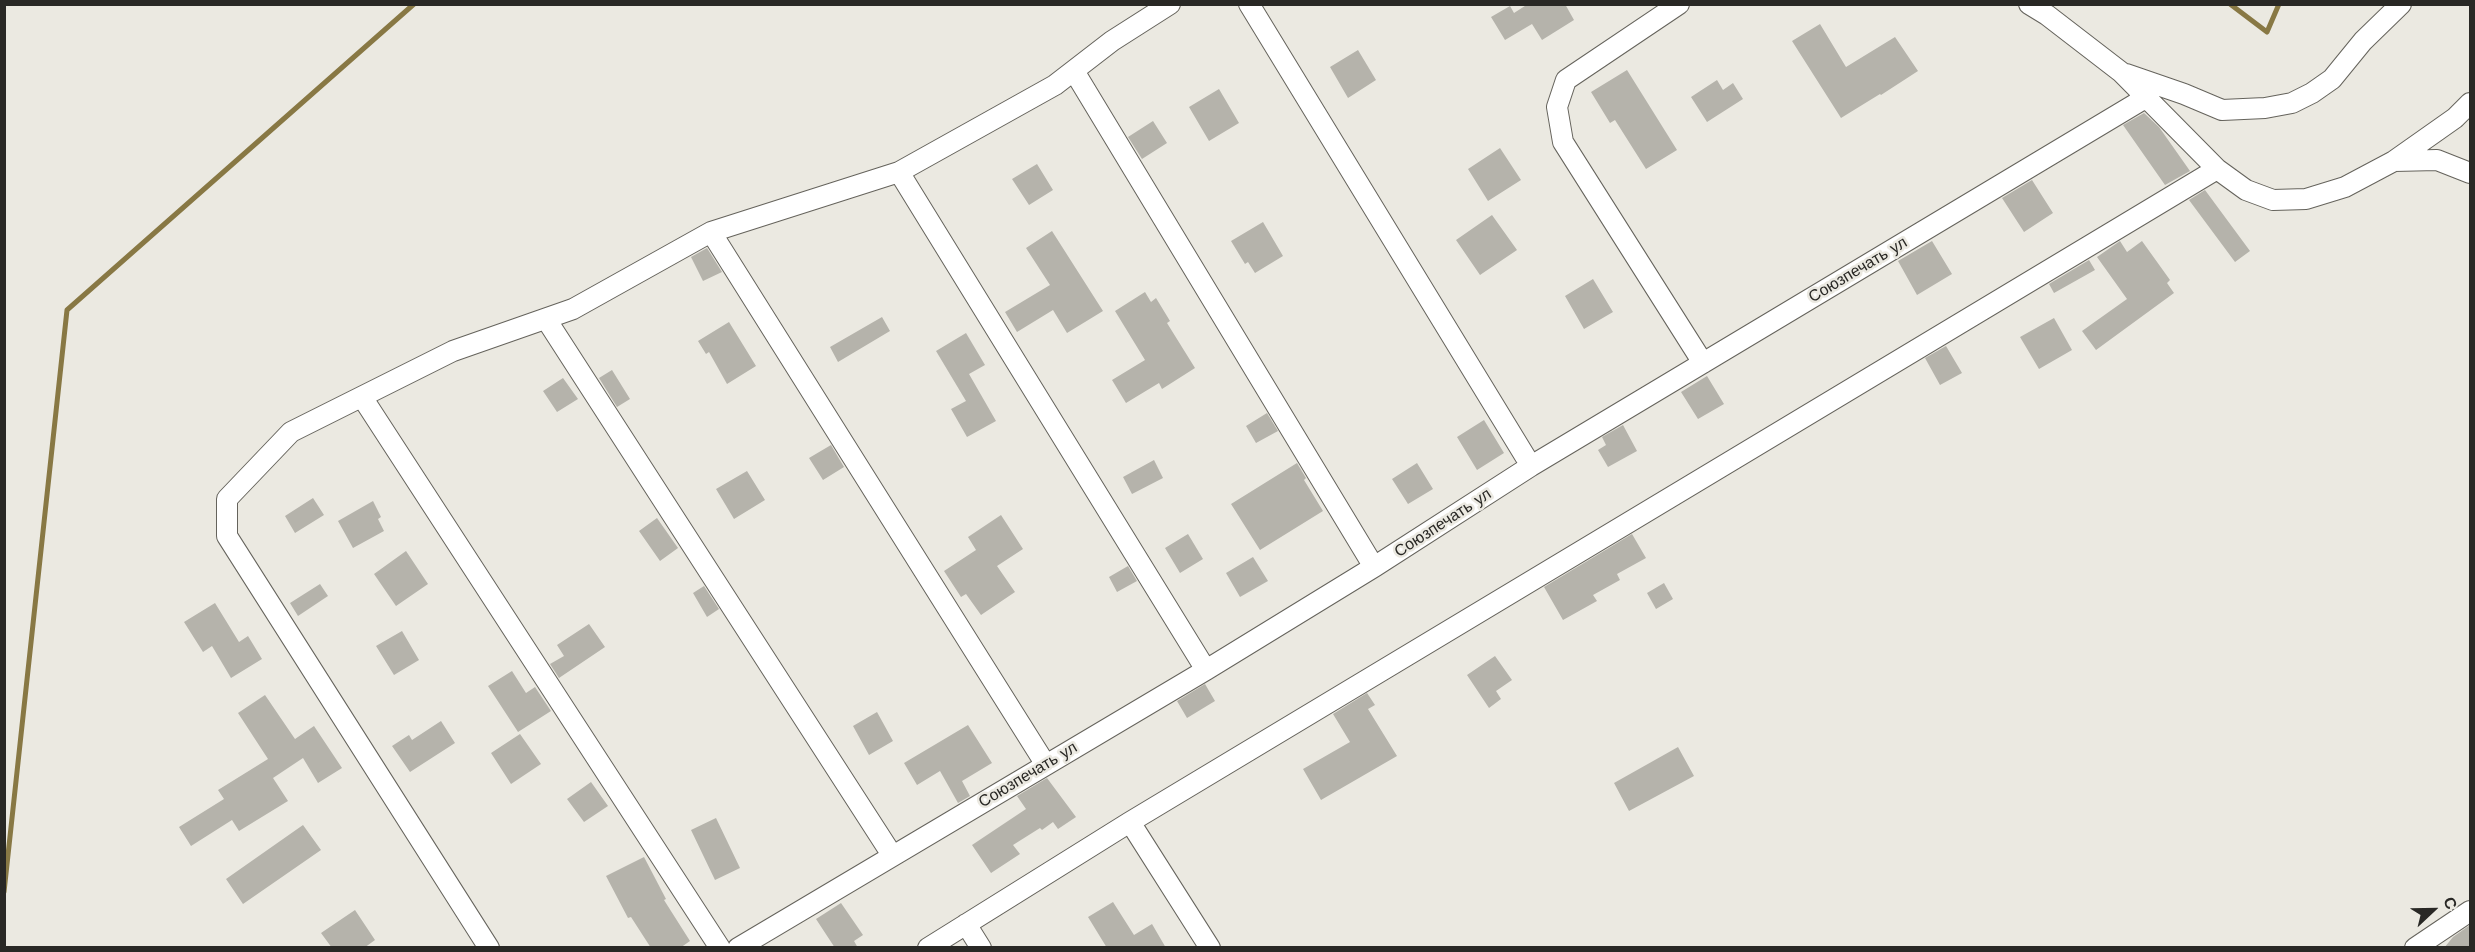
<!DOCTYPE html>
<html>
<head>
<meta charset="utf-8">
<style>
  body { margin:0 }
  #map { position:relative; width:2475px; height:952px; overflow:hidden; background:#ebe9e1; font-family:"Work Sans",sans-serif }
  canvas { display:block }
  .frame { position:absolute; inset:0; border:6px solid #292825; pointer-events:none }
  .north { position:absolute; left:2403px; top:880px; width:60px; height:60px; -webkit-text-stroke:4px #ebe9e1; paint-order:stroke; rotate:68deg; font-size:16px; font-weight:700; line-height:24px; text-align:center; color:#292825 }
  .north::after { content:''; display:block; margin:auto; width:21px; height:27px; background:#292825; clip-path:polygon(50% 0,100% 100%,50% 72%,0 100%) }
</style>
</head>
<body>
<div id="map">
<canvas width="2475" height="952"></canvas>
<div class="frame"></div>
<div class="north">С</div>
</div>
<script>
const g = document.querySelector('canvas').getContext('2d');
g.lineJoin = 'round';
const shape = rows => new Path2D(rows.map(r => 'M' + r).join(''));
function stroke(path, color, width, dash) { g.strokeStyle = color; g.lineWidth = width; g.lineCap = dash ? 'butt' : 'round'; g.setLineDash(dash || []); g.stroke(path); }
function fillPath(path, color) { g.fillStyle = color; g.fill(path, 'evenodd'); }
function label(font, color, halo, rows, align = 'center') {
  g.font = font + ' "Work Sans",sans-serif'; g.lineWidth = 5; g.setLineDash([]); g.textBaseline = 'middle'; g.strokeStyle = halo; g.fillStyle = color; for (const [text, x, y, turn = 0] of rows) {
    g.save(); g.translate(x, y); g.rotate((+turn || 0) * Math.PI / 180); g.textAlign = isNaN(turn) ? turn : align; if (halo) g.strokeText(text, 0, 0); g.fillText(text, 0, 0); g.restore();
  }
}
stroke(shape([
  [2230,4,2267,32,2279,4],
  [4,892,67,310,414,4]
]), '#887844', 5);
fillPath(shape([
  [1528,4,1565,4,1574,20,1542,40,1532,24,1505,40,1491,17,1510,6,1514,13],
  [1820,24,1846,67,1895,37,1918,71,1881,95,1880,94,1841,118,1792,41],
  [1358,50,1376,80,1348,98,1330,67],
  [1627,70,1677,150,1646,169,1615,120,1610,123,1591,92],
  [1717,80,1723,90,1733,83,1743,99,1707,122,1691,97],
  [1219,89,1239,123,1209,141,1189,107],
  [2144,113,2159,127,2190,171,2165,185,2123,125],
  [1153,121,1167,143,1142,159,1128,137],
  [1500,148,1521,180,1488,201,1468,169],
  [1037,164,1053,190,1029,205,1012,179],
  [2032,180,2053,213,2024,232,2002,198],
  [2205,190,2250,251,2235,262,2189,200],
  [1492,215,1517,250,1480,275,1456,240],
  [1263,222,1283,256,1255,273,1248,262,1245,264,1231,241],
  [1052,231,1103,311,1067,333,1053,310,1017,332,1005,312,1050,285,1026,248],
  [1932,241,1952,274,1917,295,1898,261],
  [2120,241,2127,252,2142,241,2170,280,2167,283,2174,293,2096,350,2082,331,2127,299,2097,257],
  [707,248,722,272,703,281,691,257],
  [2089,260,2095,270,2054,293,2049,284],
  [1593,279,1613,312,1584,329,1565,296],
  [1145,292,1151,302,1156,298,1170,321,1167,323,1195,368,1162,389,1159,383,1126,403,1112,380,1145,360,1115,311],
  [882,317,890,331,838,362,830,347],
  [2054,318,2072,350,2039,369,2020,337],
  [729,322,756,366,727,384,709,352,706,354,698,341],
  [966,333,985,365,969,374,996,421,967,437,951,409,966,401,936,351],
  [1946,346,1962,373,1940,385,1925,358],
  [612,370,630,399,617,407,599,378],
  [1707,376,1724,404,1698,419,1681,392],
  [563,378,578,399,557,412,543,391],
  [1267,413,1278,431,1256,443,1246,426],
  [1484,420,1504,453,1477,470,1457,437],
  [1623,425,1637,451,1608,467,1598,450,1606,445,1602,437],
  [831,445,844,467,823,480,809,458],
  [1154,460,1163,478,1132,494,1123,477],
  [1297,463,1306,478,1304,480,1323,511,1260,550,1231,504],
  [1417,463,1433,489,1408,504,1392,479],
  [747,471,765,500,734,519,716,489],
  [313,498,324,515,295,533,285,516],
  [373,501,381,517,378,519,384,531,353,548,338,521],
  [1001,515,1023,549,997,566,1015,592,981,615,966,594,961,597,944,571,976,550,968,537],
  [657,518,678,548,660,561,639,531],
  [1188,534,1203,559,1180,573,1165,548],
  [1632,534,1646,558,1617,574,1620,580,1593,595,1597,601,1563,620,1544,587],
  [406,551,428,584,396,606,374,574],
  [1253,557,1268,581,1240,597,1226,573],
  [1128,566,1137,581,1117,592,1109,577],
  [1664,583,1673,599,1656,609,1647,593],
  [320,584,328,596,298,616,290,603],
  [704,586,719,609,707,617,693,593],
  [215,603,239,642,248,636,262,659,231,678,212,646,203,652,184,622],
  [589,624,605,647,559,678,550,664,564,656,557,645],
  [402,631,419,660,394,675,376,646],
  [1495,656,1512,680,1496,691,1501,699,1489,708,1467,675],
  [512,671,526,693,535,687,551,711,518,732,488,686],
  [1205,684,1215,701,1187,718,1177,701],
  [1367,693,1375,705,1368,709,1397,756,1321,800,1303,769,1350,742,1333,714],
  [265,695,295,739,314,726,342,768,318,783,303,758,273,778,288,801,239,831,232,820,191,846,179,827,224,799,218,790,268,759,238,713],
  [877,712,893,741,869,755,853,726],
  [441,721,455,743,410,772,392,746,409,735,412,740],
  [968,725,992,763,962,781,970,796,958,803,940,771,917,785,904,763],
  [520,734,541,764,511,784,491,753],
  [1678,747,1694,776,1629,811,1614,783],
  [1047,778,1076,817,1058,829,1053,822,1042,830,1040,828,1013,845,1020,854,991,873,972,845,1026,809,1017,796],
  [591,782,608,806,584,822,567,799],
  [716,818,740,868,715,880,691,830],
  [303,825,321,850,243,904,226,879],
  [644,857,666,899,664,900,690,941,680,948,651,948,631,917,628,918,606,876],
  [1113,902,1134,935,1152,924,1166,948,1107,948,1088,917],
  [841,903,863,935,854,941,858,948,835,948,816,919],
  [355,910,375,940,364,948,332,948,321,933],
  [2470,925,2470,948,2444,948,2453,937]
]), '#b5b3ab');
const minor = shape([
  [1249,4,1531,466],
  [1679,4,1566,80,1557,107,1563,142,1703,363],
  [2029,4,2047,15,2121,72,2217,169,2246,190,2273,200,2306,199,2345,187,2394,161,2455,118,2470,103],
  [1074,71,1374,567],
  [2126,74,2184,94,2222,110,2265,108,2292,103,2312,93,2332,79,2363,41,2401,4],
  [2394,161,2437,160,2470,173],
  [899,172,1206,670],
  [711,232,1046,765],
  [546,319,892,855],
  [362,397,720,948],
  [1130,822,1210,948],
  [966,924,981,948],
  [489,948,227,536,227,499,291,432,453,351,573,309,711,232,899,172,1055,85,1112,41,1170,4],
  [738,948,1206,670,1374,567,1531,466,2147,97],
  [928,948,1130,822,2217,169],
  [2415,948,2470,911]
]);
stroke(minor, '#65635c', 22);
stroke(minor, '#fff', 20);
label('16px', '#292825', '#ebe9e1', [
  ["Союзпечать ул",1858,270,-31],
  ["Союзпечать ул",1443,523,-33],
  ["Союзпечать ул",1028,775,-31]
]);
</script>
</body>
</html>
